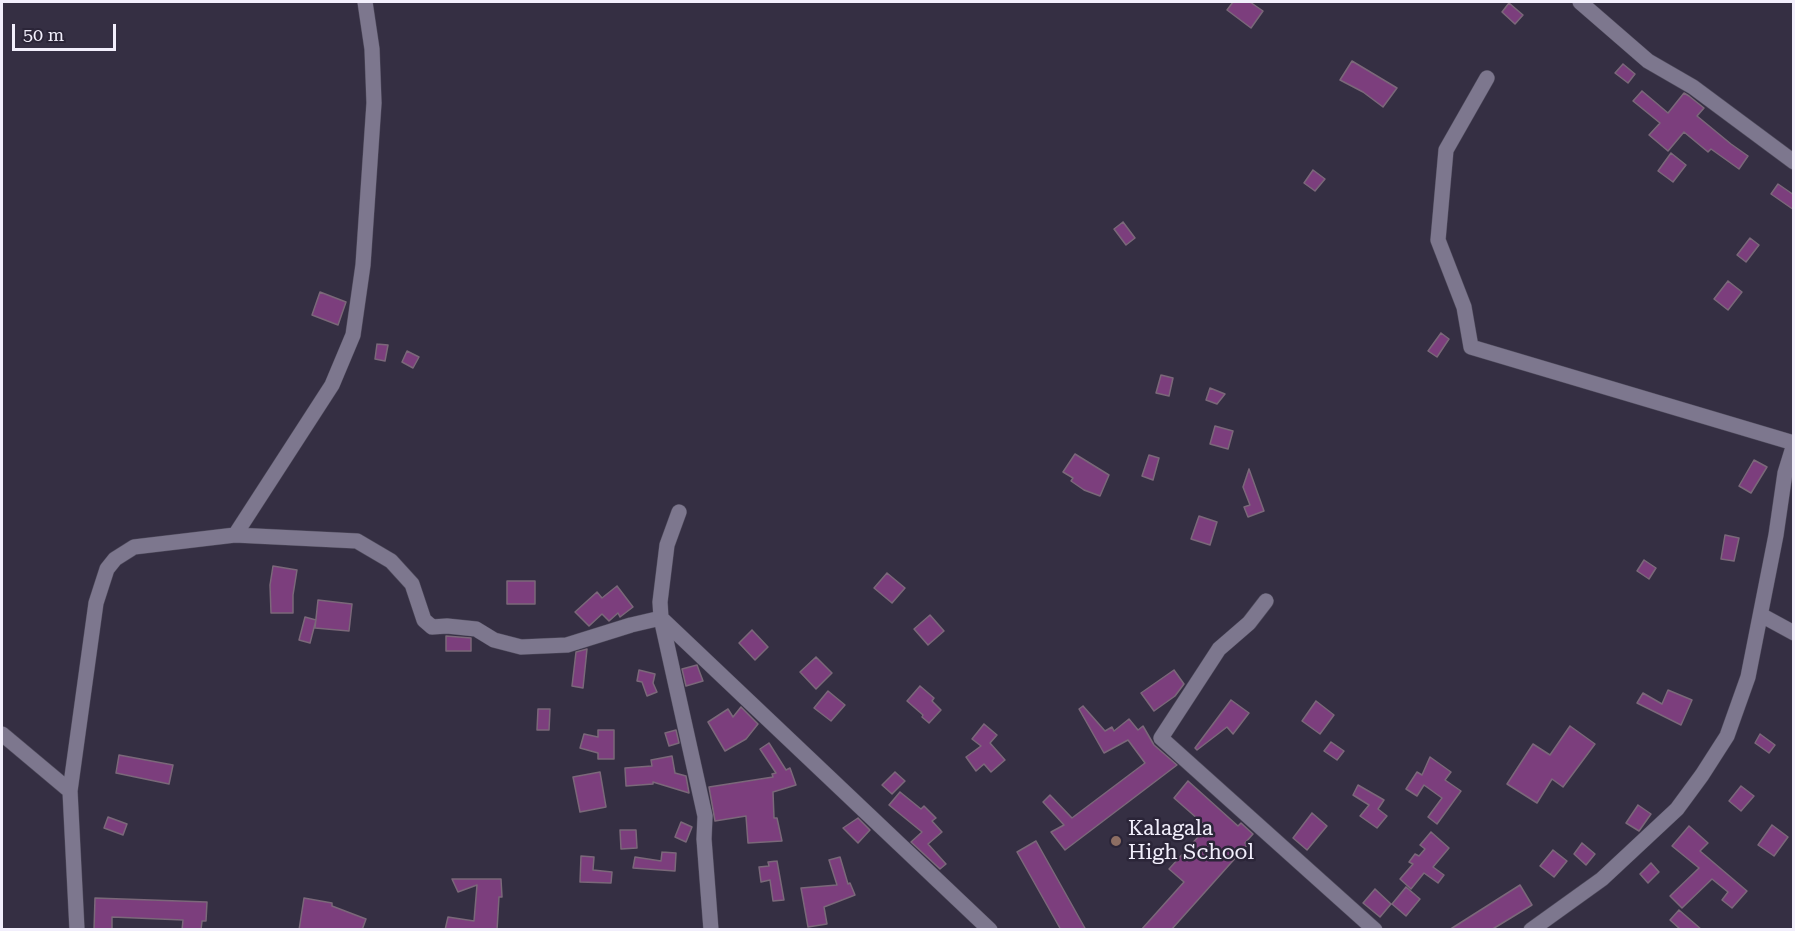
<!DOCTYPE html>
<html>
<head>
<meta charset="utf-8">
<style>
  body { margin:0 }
  #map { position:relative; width:1795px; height:931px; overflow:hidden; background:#352f43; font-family:"Roboto Serif",serif }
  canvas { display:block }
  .frame { position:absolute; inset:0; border:3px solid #f2effc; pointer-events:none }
  .scale { position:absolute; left:12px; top:24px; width:104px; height:27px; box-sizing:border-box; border:3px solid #f2effc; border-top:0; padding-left:8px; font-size:18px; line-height:21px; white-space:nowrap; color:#f2effc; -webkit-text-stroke:4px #2b2538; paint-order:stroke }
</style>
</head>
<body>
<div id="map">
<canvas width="1795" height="931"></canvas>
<div class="frame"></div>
<div class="scale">50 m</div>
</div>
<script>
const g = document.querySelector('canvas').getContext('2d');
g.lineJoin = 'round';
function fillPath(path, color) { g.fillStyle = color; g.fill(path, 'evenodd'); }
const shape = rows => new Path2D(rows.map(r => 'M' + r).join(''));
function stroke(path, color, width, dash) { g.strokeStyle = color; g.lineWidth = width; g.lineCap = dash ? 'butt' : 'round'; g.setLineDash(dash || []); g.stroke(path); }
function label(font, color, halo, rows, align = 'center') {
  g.font = font + ' "Roboto Serif",serif'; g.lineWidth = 5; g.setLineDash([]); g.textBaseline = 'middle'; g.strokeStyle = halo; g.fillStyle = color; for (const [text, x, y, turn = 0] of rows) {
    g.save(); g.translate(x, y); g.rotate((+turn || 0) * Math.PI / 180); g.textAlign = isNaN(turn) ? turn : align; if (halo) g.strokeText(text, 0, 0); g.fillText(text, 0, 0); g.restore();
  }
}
const building = shape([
  [1233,2,1250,2,1263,11,1251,28,1227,10,1233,2],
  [1509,3,1523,15,1515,24,1502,12,1509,3],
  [1352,61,1397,88,1383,107,1363,92,1340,80,1352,61],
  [1623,64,1635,74,1628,83,1615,73,1623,64],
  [1642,91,1668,113,1684,93,1689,96,1704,108,1697,116,1731,144,1748,156,1739,169,1711,149,1708,152,1684,132,1668,151,1649,135,1660,123,1633,101,1642,91],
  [1671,153,1686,165,1673,182,1658,171,1671,153],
  [1313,170,1325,179,1315,191,1304,183,1313,170],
  [1778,184,1794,195,1794,210,1771,194,1778,184],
  [1123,222,1135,238,1126,245,1114,229,1123,222],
  [1750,238,1759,245,1746,262,1737,255,1750,238],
  [1728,281,1742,292,1728,310,1714,299,1728,281],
  [320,292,346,302,338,325,312,315,320,292],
  [1441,333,1449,339,1437,357,1428,351,1441,333],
  [377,344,388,345,385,361,375,359,377,344],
  [407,351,419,357,413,368,402,362,407,351],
  [1161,375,1173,378,1169,396,1156,393,1161,375],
  [1210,388,1225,394,1217,404,1206,400,1210,388],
  [1215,426,1233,431,1228,449,1210,444,1215,426],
  [1075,454,1109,475,1100,496,1084,490,1071,481,1073,478,1063,472,1075,454],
  [1149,455,1159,458,1153,480,1142,476,1149,455],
  [1754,460,1767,467,1751,493,1739,486,1754,460],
  [1249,469,1264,511,1248,517,1244,507,1250,505,1243,487,1249,469],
  [1199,516,1217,522,1210,545,1191,539,1199,516],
  [1725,535,1739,538,1734,561,1721,559,1725,535],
  [1644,560,1656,568,1649,579,1637,571,1644,560],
  [273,566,297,570,293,595,293,613,271,613,270,585,273,566],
  [887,573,905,588,892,603,874,588,887,573],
  [507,581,535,581,535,604,507,604,507,581],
  [617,586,633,607,620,617,618,613,609,621,602,614,589,626,575,612,597,592,602,598,617,586],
  [318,600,352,604,349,631,315,628,318,600],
  [930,615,944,631,928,645,914,629,930,615],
  [305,617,316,620,310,643,299,640,305,617],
  [752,630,768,647,755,660,739,643,752,630],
  [446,636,471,638,471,651,446,651,446,636],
  [587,649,583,688,572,686,576,652,587,649],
  [816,657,832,673,816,689,800,672,816,657],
  [697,665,703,681,686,686,682,669,697,665],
  [639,670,655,674,653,683,657,692,647,696,642,682,637,681,639,670],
  [1174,670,1184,684,1175,696,1154,711,1141,693,1174,670],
  [920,686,934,698,932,701,941,710,929,723,922,717,923,715,907,701,920,686],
  [1668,690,1692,700,1681,725,1637,703,1643,693,1662,704,1668,690],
  [828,691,845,705,831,721,814,708,828,691],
  [1231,700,1249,713,1233,734,1227,727,1197,750,1195,748,1231,700],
  [1316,701,1334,715,1320,734,1302,721,1316,701],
  [1083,706,1105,731,1112,727,1114,731,1129,719,1138,730,1143,726,1154,745,1177,765,1065,850,1051,832,1064,825,1043,802,1050,795,1072,818,1145,763,1128,740,1104,753,1079,709,1083,706],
  [741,707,758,724,746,739,725,751,708,722,728,709,733,717,741,707],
  [538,709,550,709,549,730,537,730,538,709],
  [984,724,997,735,990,743,1005,760,991,772,984,764,976,771,966,757,981,746,972,739,984,724],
  [1570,726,1595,744,1563,787,1552,779,1537,803,1507,784,1533,744,1550,755,1570,726],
  [598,730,614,730,614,759,598,759,598,753,580,748,584,734,598,737,598,730],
  [676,730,679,743,669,746,665,733,676,730],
  [1760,734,1775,745,1769,753,1755,743,1760,734],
  [1331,742,1344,751,1337,760,1324,751,1331,742],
  [769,743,786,770,790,768,796,785,773,792,774,818,777,818,782,841,748,843,746,816,715,821,709,787,773,777,772,774,776,773,760,749,769,743],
  [119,755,173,765,169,784,116,773,119,755],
  [672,756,675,773,686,776,689,793,653,782,653,784,626,786,625,768,652,766,651,760,672,756],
  [1430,757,1451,772,1445,780,1461,791,1437,824,1428,817,1442,798,1424,785,1417,796,1406,789,1417,772,1422,775,1430,757],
  [600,772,606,807,580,812,573,777,600,772],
  [895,772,905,781,892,794,882,785,895,772],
  [1188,781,1238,826,1241,823,1253,834,1245,843,1247,845,1171,930,1141,930,1184,882,1169,869,1207,827,1174,798,1188,781],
  [1358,785,1384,800,1378,809,1387,816,1377,828,1360,816,1369,805,1353,795,1358,785],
  [1741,786,1754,796,1741,811,1729,801,1741,786],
  [900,792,921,809,924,806,936,818,932,821,942,832,928,844,946,864,940,869,911,842,922,832,889,805,900,792],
  [1638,805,1651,814,1639,831,1626,823,1638,805],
  [1312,813,1327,826,1307,850,1293,838,1312,813],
  [108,817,127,824,123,835,104,828,108,817],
  [858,818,870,830,858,843,843,828,858,818],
  [681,822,692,827,686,842,675,837,681,822],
  [1772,825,1788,837,1774,856,1758,845,1772,825],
  [1689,826,1708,843,1700,851,1747,891,1732,908,1722,900,1728,892,1712,879,1682,908,1670,896,1699,868,1672,846,1689,826],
  [620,830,636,830,637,848,621,849,620,830],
  [1431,832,1449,848,1433,867,1444,875,1438,883,1424,873,1411,889,1400,879,1413,864,1409,862,1415,854,1419,856,1425,849,1420,845,1431,832],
  [1036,841,1086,930,1061,930,1017,852,1036,841],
  [1582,843,1595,854,1586,865,1574,854,1582,843],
  [1553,850,1567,861,1554,877,1540,866,1553,850],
  [662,852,676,853,675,871,633,868,635,857,661,861,662,852],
  [581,856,594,857,593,870,612,872,611,883,580,882,581,856],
  [840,857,848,884,850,883,855,895,824,907,827,924,808,927,801,888,837,885,829,860,840,857],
  [777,861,784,900,773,901,770,880,761,882,759,867,769,866,768,862,777,861],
  [1651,863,1659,872,1648,883,1640,874,1651,863],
  [452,879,501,879,502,897,499,897,497,930,445,930,448,917,474,921,477,885,458,892,452,879],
  [1520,885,1532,905,1491,930,1449,930,1520,885],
  [1406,887,1420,899,1406,916,1392,904,1406,887],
  [1375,889,1391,904,1380,917,1363,903,1375,889],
  [95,898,207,902,206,921,202,921,201,930,182,930,183,920,112,917,112,930,94,930,95,898],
  [304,898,332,903,332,906,366,919,362,930,299,930,304,898],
  [1679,910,1702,930,1681,930,1670,920,1679,910]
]);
fillPath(building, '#7c3e7d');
stroke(building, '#7b687a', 1.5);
const minor = shape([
  [1580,2,1648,61,1693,87,1794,162],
  [1487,78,1446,150,1438,240,1464,307,1471,347,1794,443],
  [679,512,667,545,660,602,661,618,705,816,704,839,711,930],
  [235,535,332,385,353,335,363,265,374,103,372,49,365,2],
  [1266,601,1249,623,1219,649,1161,738,1375,930],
  [1761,615,1794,633],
  [2,734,70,791],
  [77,930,70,791,96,603,107,569,115,559,134,547,235,535,357,541,391,561,412,584,424,620,432,627,447,626,476,629,494,640,521,647,567,645,631,625,661,618,990,930],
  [1531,930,1602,879,1677,809,1702,775,1727,736,1748,677,1776,535,1785,473,1794,444]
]);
stroke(minor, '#4f4b5c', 16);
stroke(minor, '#7d778e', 15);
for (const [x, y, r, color] of [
  [1116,841,6,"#8d6e63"]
]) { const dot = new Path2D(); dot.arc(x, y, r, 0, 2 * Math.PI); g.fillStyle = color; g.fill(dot); stroke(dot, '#2b2538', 2); }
label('21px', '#f2effc', '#2b2538', [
  ["Kalagala",1128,829],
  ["High School",1128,853]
], 'left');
</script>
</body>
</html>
